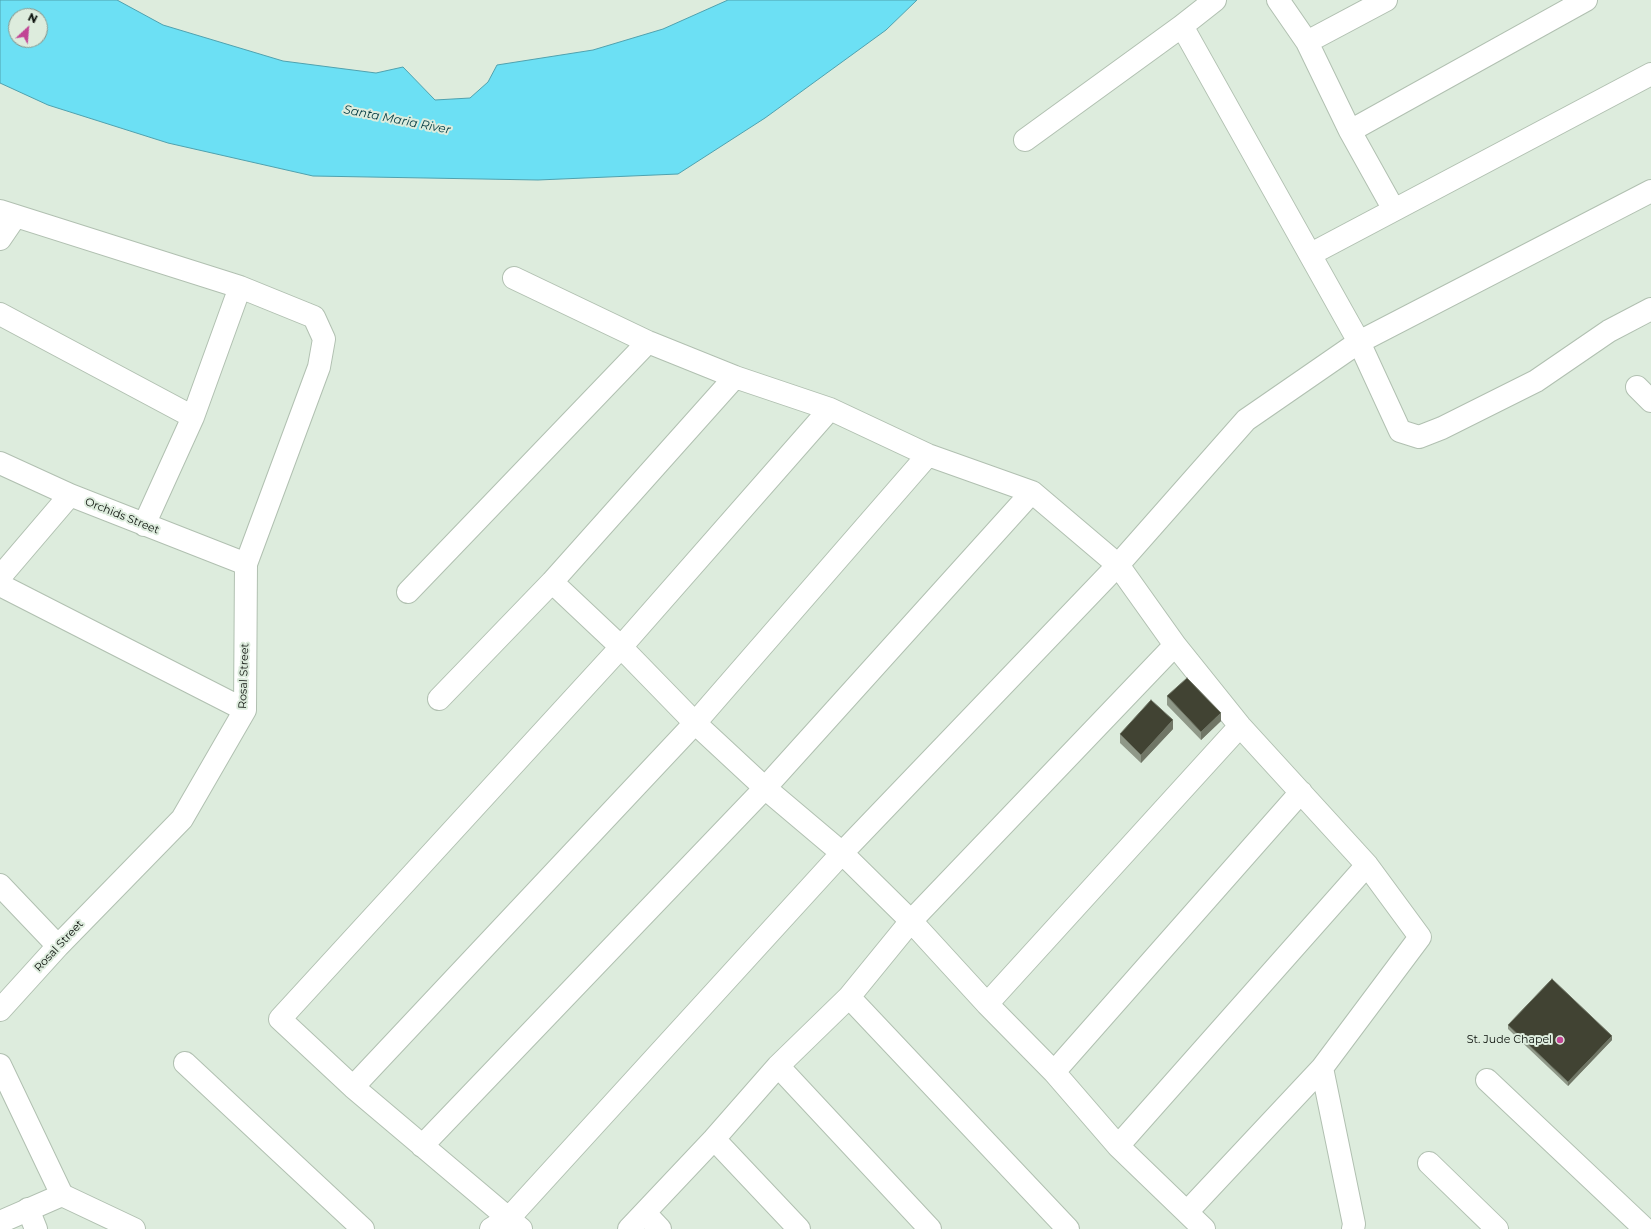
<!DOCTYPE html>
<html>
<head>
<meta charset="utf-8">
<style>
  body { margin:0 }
  #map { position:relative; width:1651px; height:1229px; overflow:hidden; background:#ddecdd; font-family:Montserrat,sans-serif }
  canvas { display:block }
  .north { position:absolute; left:8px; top:8px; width:40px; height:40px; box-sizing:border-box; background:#ddecdd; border:1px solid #899489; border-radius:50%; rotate:26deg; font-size:11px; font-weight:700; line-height:16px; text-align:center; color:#0a0f0a }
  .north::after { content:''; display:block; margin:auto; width:14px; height:18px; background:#c14595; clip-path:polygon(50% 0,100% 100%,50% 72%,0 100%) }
</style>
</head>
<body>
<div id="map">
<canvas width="1651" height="1229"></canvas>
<div class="north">N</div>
</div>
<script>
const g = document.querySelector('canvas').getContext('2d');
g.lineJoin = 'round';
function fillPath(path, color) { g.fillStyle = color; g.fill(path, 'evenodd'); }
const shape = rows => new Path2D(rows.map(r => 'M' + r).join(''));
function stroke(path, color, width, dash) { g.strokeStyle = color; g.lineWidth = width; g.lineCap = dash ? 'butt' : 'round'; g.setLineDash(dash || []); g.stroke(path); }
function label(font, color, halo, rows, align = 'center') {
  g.font = font + ' Montserrat,sans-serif'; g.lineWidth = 4; g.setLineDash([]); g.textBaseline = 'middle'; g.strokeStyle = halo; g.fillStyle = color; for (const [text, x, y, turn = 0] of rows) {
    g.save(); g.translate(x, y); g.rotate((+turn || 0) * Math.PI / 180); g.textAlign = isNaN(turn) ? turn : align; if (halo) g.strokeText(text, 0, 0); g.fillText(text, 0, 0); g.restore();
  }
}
const water = shape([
  [0,0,117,0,163,25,283,61,376,73,403,67,435,100,470,98,488,82,497,65,593,50,663,29,728,0,917,0,886,30,765,118,678,174,538,180,313,176,168,143,48,105,0,83,0,0],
  [16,16,40,16,40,40,16,40,16,16]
]);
fillPath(water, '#6ce0f4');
stroke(water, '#4fa1ae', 1);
const minor = shape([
  [1278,0,1307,42,1350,131,1394,210],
  [1182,26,1359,342,1400,431,1419,437,1442,428,1536,381,1609,331,1651,309],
  [1307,42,1386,0],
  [1350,131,1586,0],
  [1025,140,1182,26,1215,0],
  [0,211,240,287,314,317,324,339,319,367,246,564,245,710,182,819,58,946,0,1010],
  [0,239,15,217],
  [1311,254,1651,74],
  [514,278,648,342,735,377,830,409,928,455,1032,492,1118,565,1175,645,1240,726,1367,865,1420,937,1322,1068,1187,1212],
  [0,314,193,417],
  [1637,387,1651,401],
  [0,463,70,495,246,564],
  [144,525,193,417,240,287],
  [0,577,70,495],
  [552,582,621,647,695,723,765,788,842,853,911,921,987,1004,1054,1072,1118,1146,1204,1229],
  [0,585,245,710],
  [408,592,648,342],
  [439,699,552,582,735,377],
  [0,885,58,946],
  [849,997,1068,1229],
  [987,1004,1240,726],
  [185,1063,363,1229],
  [0,1065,62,1195],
  [778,1066,930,1229],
  [1322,1068,1354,1224,1353,1229],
  [1054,1072,1301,792],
  [1487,1080,1645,1229],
  [353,1087,695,723,928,455],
  [714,1139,799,1229],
  [422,1146,765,788,1032,492],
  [1118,1146,1367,865],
  [1429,1163,1497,1229],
  [28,1209,36,1229],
  [645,1213,660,1229],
  [491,1229,509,1218,842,853,1118,565,1246,420,1359,342,1651,191],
  [521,1229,353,1087,280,1019,621,647,830,409],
  [629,1229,714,1139,778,1066,849,997,911,921,1175,645]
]);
const tertiary = shape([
  [0,1222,62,1195,134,1229]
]);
stroke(minor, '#b1c0b1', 24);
stroke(tertiary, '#b1c0b1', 24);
stroke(minor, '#fff', 22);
stroke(tertiary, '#fff', 22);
fillPath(shape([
  [1167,696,1221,721,1201,740,1167,705],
  [1173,729,1141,763,1120,743,1120,734],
  [1508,1025,1612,1040,1568,1086,1508,1029]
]), '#8f9888');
fillPath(shape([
  [1221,713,1221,721,1201,740,1201,732],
  [1173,720,1173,729,1141,763,1141,755],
  [1612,1036,1612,1040,1568,1086,1568,1082]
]), '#707666');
const building = shape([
  [1187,678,1221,713,1201,732,1167,696,1187,678],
  [1151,700,1173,720,1141,755,1120,734,1151,700],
  [1552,979,1612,1036,1568,1082,1508,1025,1552,979]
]);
fillPath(building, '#414333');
stroke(building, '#707666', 1);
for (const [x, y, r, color] of [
  [1560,1040,4,"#c14595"]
]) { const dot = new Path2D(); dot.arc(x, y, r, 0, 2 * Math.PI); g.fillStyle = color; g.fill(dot); stroke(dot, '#ddecdd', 1.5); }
label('11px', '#0a0f0a', '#ddecdd', [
  ["Orchids Street",122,516,22],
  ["Rosal Street",244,676,-88],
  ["Rosal Street",59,946,-47]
]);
label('11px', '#0a0f0a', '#ddecdd', [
  ["St. Jude Chapel",1552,1040]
], 'right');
label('italic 12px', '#003941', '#ddecdd', [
  ["Santa Maria River",397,120,11]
]);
</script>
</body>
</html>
